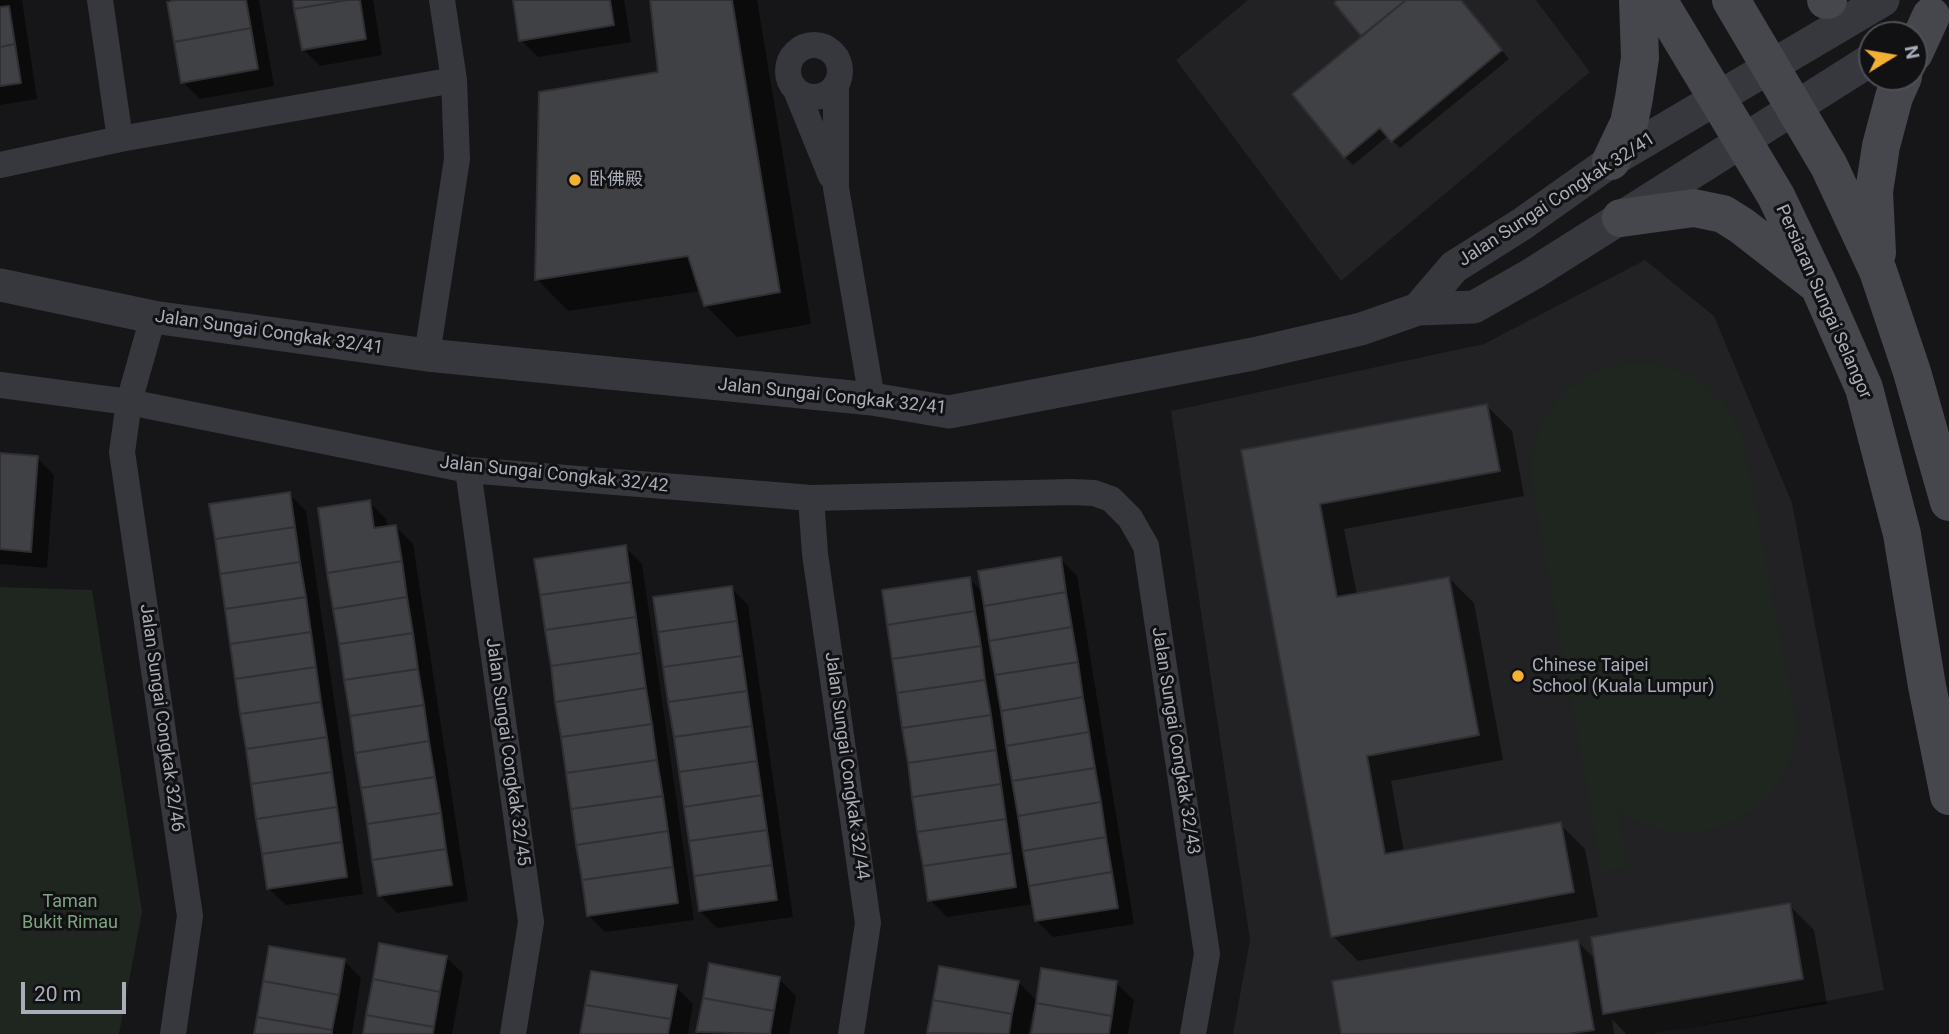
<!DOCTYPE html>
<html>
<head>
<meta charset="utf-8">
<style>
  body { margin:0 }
  #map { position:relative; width:1949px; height:1034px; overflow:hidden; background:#161618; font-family:Roboto,sans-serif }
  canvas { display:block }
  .north { position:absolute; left:1858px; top:21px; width:70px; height:70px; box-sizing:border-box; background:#111113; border:2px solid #4d4f55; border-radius:50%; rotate:79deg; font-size:19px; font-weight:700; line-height:28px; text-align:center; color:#a8adb8 }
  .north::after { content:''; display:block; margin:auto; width:24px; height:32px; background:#f2b134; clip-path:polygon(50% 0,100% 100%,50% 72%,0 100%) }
  .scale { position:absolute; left:21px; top:982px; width:105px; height:32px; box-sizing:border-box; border:4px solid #a8adb8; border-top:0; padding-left:9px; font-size:21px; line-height:24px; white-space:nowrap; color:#a8adb8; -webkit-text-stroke:5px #111113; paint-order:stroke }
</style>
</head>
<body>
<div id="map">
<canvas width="1949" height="1034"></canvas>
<div class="north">N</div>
<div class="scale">20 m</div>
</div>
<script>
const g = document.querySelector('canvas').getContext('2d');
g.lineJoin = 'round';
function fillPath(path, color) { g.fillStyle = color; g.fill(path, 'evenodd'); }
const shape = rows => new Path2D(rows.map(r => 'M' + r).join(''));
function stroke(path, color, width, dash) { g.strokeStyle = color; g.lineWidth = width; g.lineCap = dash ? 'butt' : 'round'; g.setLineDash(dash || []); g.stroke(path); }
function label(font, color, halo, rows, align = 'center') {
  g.font = font + ' Roboto,"Noto Sans SC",sans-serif'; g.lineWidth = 6; g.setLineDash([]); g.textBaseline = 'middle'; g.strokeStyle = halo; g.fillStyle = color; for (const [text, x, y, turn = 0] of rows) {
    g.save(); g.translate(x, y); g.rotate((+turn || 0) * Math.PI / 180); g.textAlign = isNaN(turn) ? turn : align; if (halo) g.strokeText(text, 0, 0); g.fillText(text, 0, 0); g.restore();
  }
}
fillPath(shape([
  [1248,0,1536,0,1590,72,1341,281,1176,60],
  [1645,260,1714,316,1792,503,1884,990,1655,1034,1233,1034,1250,940,1171,411,1484,344]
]), '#222225');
fillPath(shape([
  [1632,363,1657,364,1680,371,1701,382,1720,399,1734,419,1743,441,1797,727,1792,753,1782,776,1768,796,1749,812,1727,824,1704,831,1681,833,1658,829,1636,821,1617,810,1627,867,1602,871,1532,482,1532,458,1538,433,1550,411,1565,392,1585,377,1608,367],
  [0,587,92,590,142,912,119,1034,0,1034]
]), '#1e261f');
fillPath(shape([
  [0,0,22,0,37,99,0,105],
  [168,0,259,0,274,86,200,99,183,82],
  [295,0,373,0,382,55,320,66,303,49],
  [514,0,624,0,631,42,538,57,521,40],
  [652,0,757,0,811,324,737,337,705,305,701,291,568,311,537,279,660,74],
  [1340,0,1461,0,1509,59,1400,148,1388,136,1353,165,1345,157,1364,37,1337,3],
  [1487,406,1512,431,1524,496,1344,529,1357,595,1449,578,1474,603,1503,760,1391,781,1404,852,1560,824,1585,849,1598,917,1358,961,1333,936,1243,451],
  [0,455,37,458,54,475,47,568,0,564],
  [289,494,306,511,363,894,286,905,268,888],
  [369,502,386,519,388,528,396,527,413,544,468,901,397,913,380,895],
  [625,547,642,564,694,920,605,932,588,915],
  [1060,559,1077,576,1134,924,1053,937,1036,920,1034,904,947,917,930,900,969,579,983,592],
  [731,588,748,605,793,917,717,928,700,911],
  [1789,905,1814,930,1827,1004,1652,1034,1626,1034,1612,1019,1614,1034,1342,1034,1578,942,1596,960],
  [446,957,463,974,452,1034,365,1034],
  [344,961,361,978,352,1034,255,1034],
  [710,965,779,979,796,996,789,1034,698,1034],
  [941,968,1018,982,1038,1002,1116,983,1134,1000,1128,1034,1032,1034,1036,1011,1033,1010,1028,1034,929,1034],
  [676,987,693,1004,688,1034,582,1034]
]), '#0007');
const building = shape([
  [176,0,246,0,251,28,174,42,167,2,176,0],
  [293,0,348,0,294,9,293,0],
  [348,0,360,0,366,39,302,50,294,9,348,0],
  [513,0,610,0,614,25,519,41,513,0],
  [650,0,732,0,780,292,704,306,688,256,535,280,539,92,658,72,650,0],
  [1337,0,1406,0,1361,36,1334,3,1337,0],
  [1406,0,1461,0,1502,50,1391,142,1380,128,1344,158,1292,94,1406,0],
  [9,6,15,44,0,47,0,7,9,6],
  [251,28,258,69,181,83,174,42,251,28],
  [15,44,21,83,0,86,0,47,15,44],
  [1487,404,1500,471,1320,504,1337,597,1449,577,1479,735,1367,756,1385,854,1561,822,1574,892,1331,937,1241,450,1487,404],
  [0,453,38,456,31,552,0,549,0,453],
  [290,492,295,527,215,539,209,504,290,492],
  [370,500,374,528,396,525,402,561,327,573,318,508,370,500],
  [295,527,300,562,220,574,215,539,295,527],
  [626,545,631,582,540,595,534,559,626,545],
  [1061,557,1066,592,984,606,978,571,1061,557],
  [402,561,407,597,333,609,327,573,402,561],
  [300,562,306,597,225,609,220,574,300,562],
  [970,577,975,611,887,625,882,590,970,577],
  [631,582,636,617,545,630,540,595,631,582],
  [732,586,737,621,658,632,653,597,732,586],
  [1066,592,1072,627,989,641,984,606,1066,592],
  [306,597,311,632,230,644,225,609,306,597],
  [407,597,413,633,339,644,333,609,407,597],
  [975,611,981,646,892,659,887,625,975,611],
  [636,617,641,653,551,666,545,630,636,617],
  [737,621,742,656,663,667,658,632,737,621],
  [1072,627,1078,662,995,675,989,641,1072,627],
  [311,632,316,667,235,679,230,644,311,632],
  [413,633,418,669,344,680,339,644,413,633],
  [981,646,985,680,897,693,892,659,981,646],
  [641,653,646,688,555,702,551,666,641,653],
  [742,656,747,691,668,702,663,667,742,656],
  [1078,662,1083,697,1001,711,995,675,1078,662],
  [316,667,321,702,240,714,235,679,316,667],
  [418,669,424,705,350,716,344,680,418,669],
  [985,680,991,715,902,728,897,693,985,680],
  [646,688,652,724,561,737,555,702,646,688],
  [747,691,752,726,674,737,668,702,747,691],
  [1083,697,1089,732,1006,746,1001,711,1083,697],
  [321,702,327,737,246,749,240,714,321,702],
  [424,705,429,741,355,753,350,716,424,705],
  [991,715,996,750,908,763,902,728,991,715],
  [652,724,657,760,566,773,561,737,652,724],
  [752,726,757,761,679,772,674,737,752,726],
  [1089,732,1095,768,1012,781,1006,746,1089,732],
  [327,737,332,772,251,784,246,749,327,737],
  [429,741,435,777,361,788,355,753,429,741],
  [996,750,1001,784,912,797,908,763,996,750],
  [657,760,663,796,571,809,566,773,657,760],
  [757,761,762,795,684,807,679,772,757,761],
  [1095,768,1101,802,1018,816,1012,781,1095,768],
  [332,772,337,807,256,819,251,784,332,772],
  [435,777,441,813,367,824,361,788,435,777],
  [1001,784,1006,819,917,832,912,797,1001,784],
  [762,795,767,830,689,841,684,807,762,795],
  [663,796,668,831,576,845,571,809,663,796],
  [1101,802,1106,837,1023,851,1018,816,1101,802],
  [337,807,342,842,262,854,256,819,337,807],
  [441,813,446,849,372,860,367,824,441,813],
  [1006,819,1011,853,923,866,917,832,1006,819],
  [767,830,772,865,694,876,689,841,767,830],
  [668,831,673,867,582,880,576,845,668,831],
  [1106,837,1112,872,1029,886,1023,851,1106,837],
  [342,842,347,877,267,889,262,854,342,842],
  [446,849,452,885,378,896,372,860,446,849],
  [1011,853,1016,887,928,901,923,866,1011,853],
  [772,865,777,900,699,911,694,876,772,865],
  [673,867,678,903,587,916,582,880,673,867],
  [1112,872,1118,908,1035,921,1029,886,1112,872],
  [1790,903,1803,979,1603,1014,1591,937,1790,903],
  [1578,940,1594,1030,1567,1034,1341,1034,1332,981,1578,940],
  [379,943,447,956,440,992,373,979,379,943],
  [269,946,345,959,339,995,263,981,269,946],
  [709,963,780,977,774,1011,703,998,709,963],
  [939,966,1019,981,1012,1014,933,1000,939,966],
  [1041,968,1117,981,1112,1016,1036,1003,1041,968],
  [591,971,677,985,671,1019,585,1005,591,971],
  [373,979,440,992,434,1027,366,1015,373,979],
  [263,981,339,995,332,1030,257,1017,263,981],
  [703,998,774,1011,770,1034,696,1032,703,998],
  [933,1000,1012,1014,1009,1034,927,1033,933,1000],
  [1036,1003,1112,1016,1109,1034,1031,1034,1036,1003],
  [585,1005,671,1019,668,1034,580,1034,585,1005],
  [366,1015,434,1027,433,1034,363,1034,366,1015],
  [257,1017,332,1030,332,1034,254,1034,257,1017]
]);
fillPath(building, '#404145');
stroke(building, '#303034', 2);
stroke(shape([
  [100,0,120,139],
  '788 71a26 26 0 1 1 52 0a26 26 0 1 1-52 0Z',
  [836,85,836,188,872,399],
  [796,90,831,176],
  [0,165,120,139,454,80],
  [153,317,129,402,122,452,190,916,173,1034],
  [427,355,457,159,454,80,442,0],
  [0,385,129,402,468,470,811,498,1072,492,1094,493,1111,499,1130,518,1146,546,1207,954,1193,1034],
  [468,470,531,922,513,1034],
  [811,498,815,554,868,923,851,1034]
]), '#37383d', 26);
stroke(shape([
  [0,285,153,317,427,355,872,399,949,412,1253,354,1361,329,1418,309,1454,267,1522,224,1611,161,1883,0],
  [1418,309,1474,307,1532,274,1872,59]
]), '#37383d', 33);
stroke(shape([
  [1658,0,1776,196,1819,286,1864,388,1902,534,1927,686,1949,796],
  [1731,0,1829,166,1878,271,1912,372,1949,502],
  [1826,0,1828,0],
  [1914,53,1931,16],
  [1611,161,1629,123,1634,98,1640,58,1638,0],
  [1621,218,1694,208,1723,214,1742,226,1814,282],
  [1877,253,1874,192,1881,146,1894,97,1903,77]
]), '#45474d', 38);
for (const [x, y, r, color] of [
  [575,180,7,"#f2b134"],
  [1518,676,7,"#f2b134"]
]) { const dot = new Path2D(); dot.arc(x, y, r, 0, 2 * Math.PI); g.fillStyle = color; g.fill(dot); stroke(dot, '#111113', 2.5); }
label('18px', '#a8adb8', '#111113', [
  ["卧佛殿",589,180],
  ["Chinese Taipei",1532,666],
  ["School (Kuala Lumpur)",1532,687]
], 'left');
label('18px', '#a8adb8', '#111113', [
  ["Jalan Sungai Congkak 32/41",1557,200,-33],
  ["Persiaran Sungai Selangor",1823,302,66],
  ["Jalan Sungai Congkak 32/41",269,333,8],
  ["Jalan Sungai Congkak 32/41",832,397,6],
  ["Jalan Sungai Congkak 32/42",554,475,6],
  ["Jalan Sungai Congkak 32/46",161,718,82],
  ["Jalan Sungai Congkak 32/43",1175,741,81],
  ["Jalan Sungai Congkak 32/45",507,752,82],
  ["Jalan Sungai Congkak 32/44",846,766,82]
]);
label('18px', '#7fa381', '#111113', [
  ["Taman",70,902],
  ["Bukit Rimau",70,923]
]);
</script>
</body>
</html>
